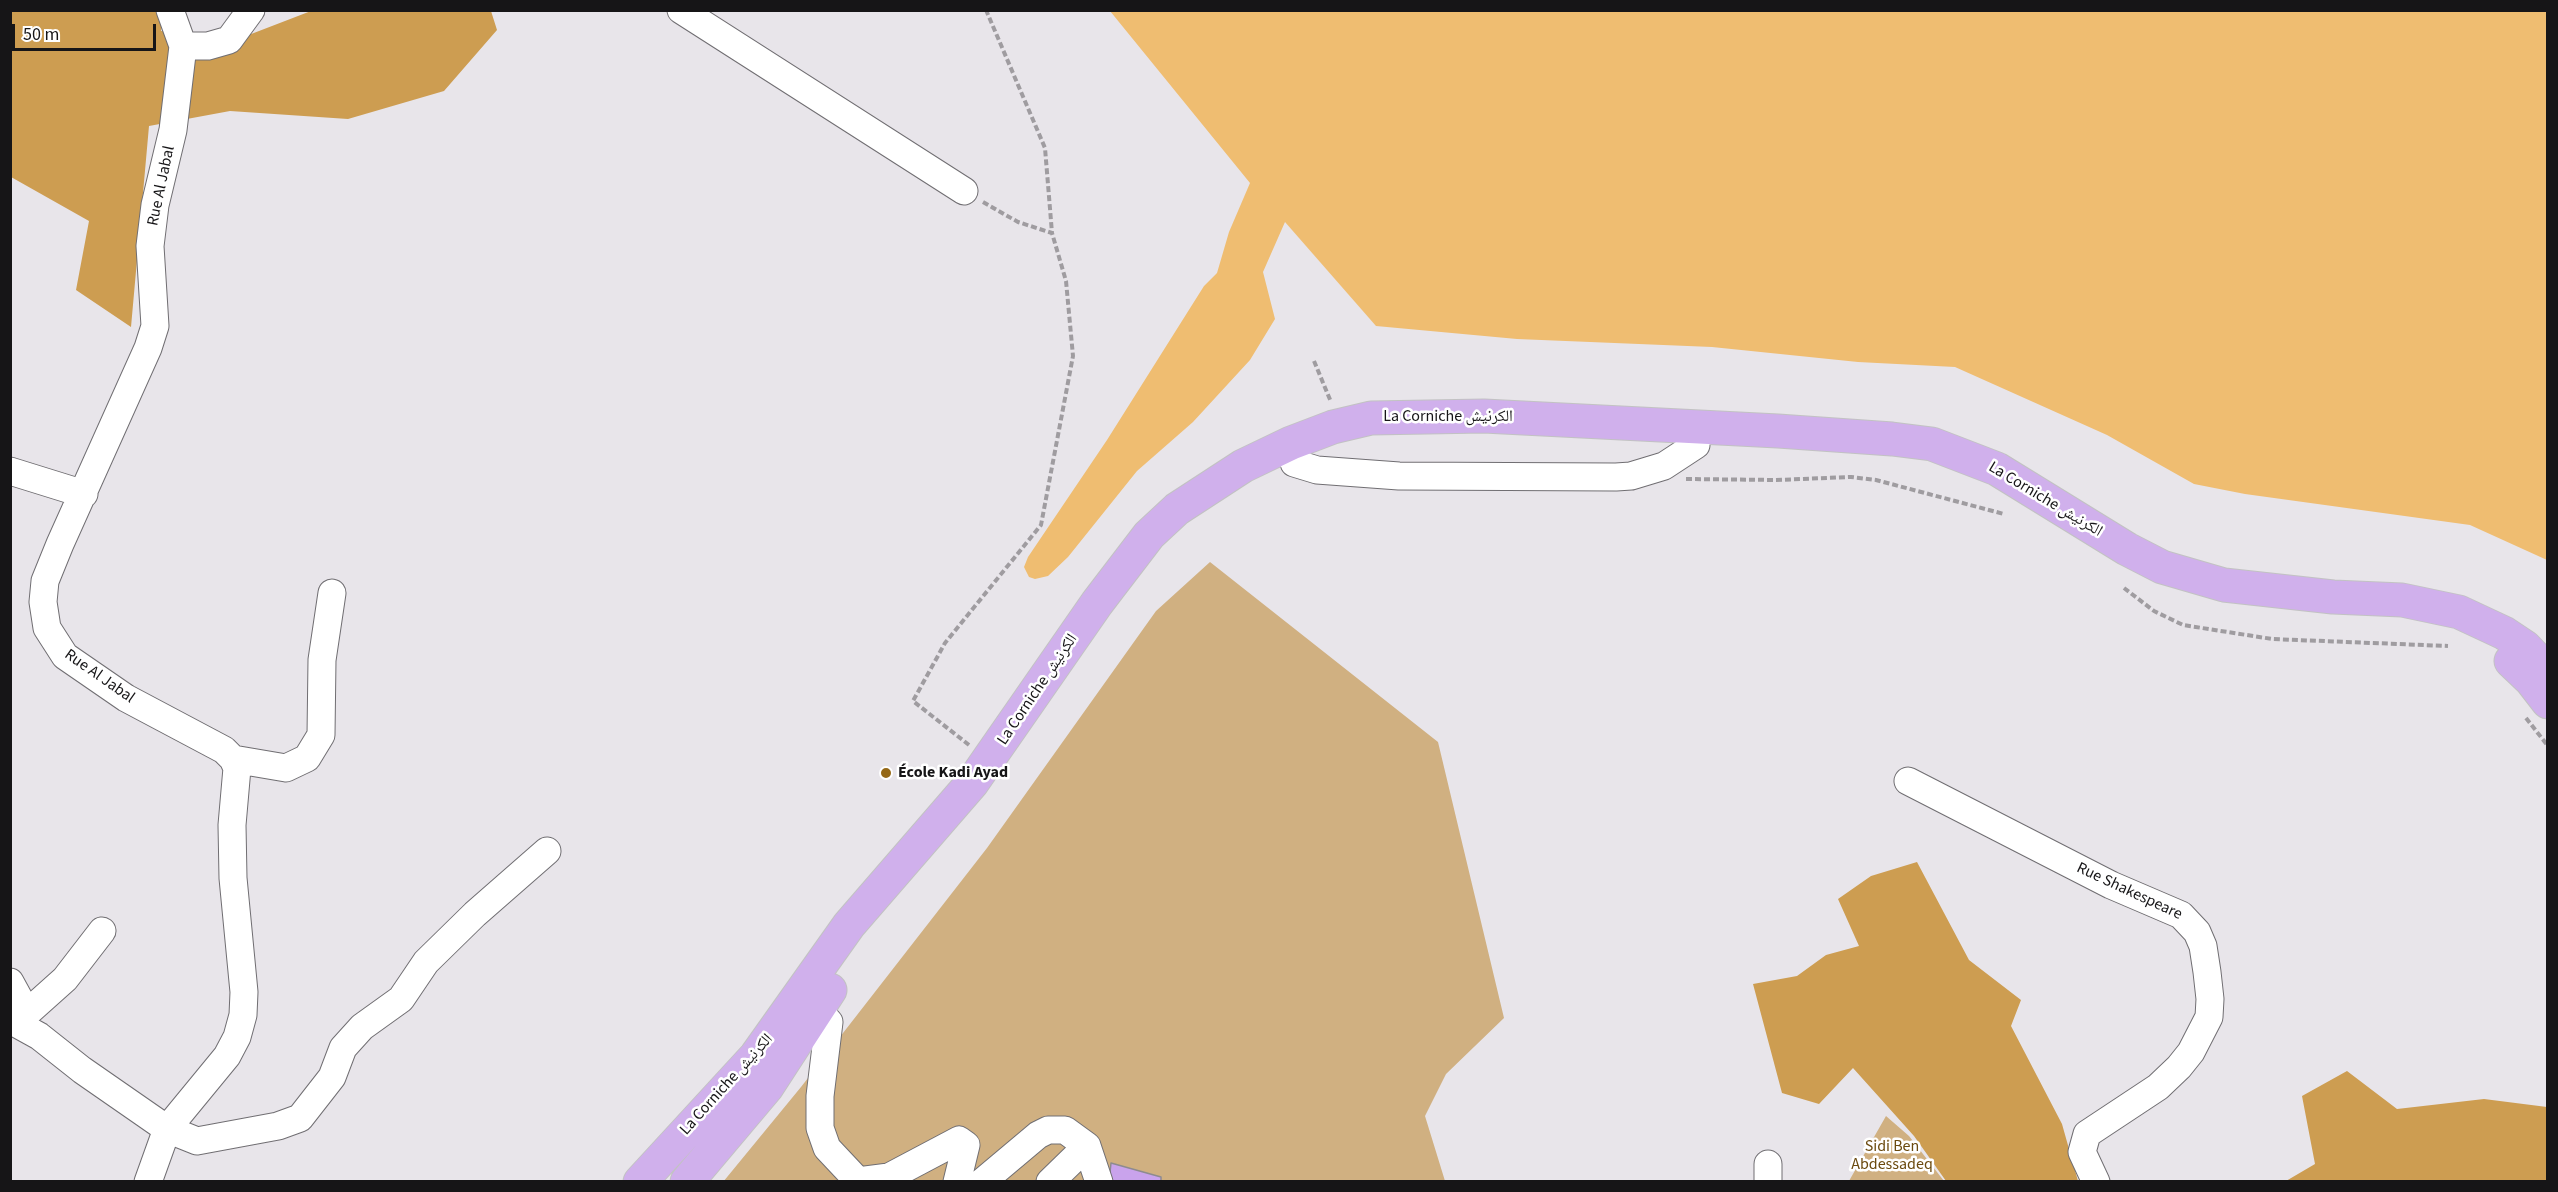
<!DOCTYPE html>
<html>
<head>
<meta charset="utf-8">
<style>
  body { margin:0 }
  #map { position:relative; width:2558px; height:1192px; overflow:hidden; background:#e8e5ea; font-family:"Source Sans 3",sans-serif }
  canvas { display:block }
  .frame { position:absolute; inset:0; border:12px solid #161517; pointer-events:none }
  .scale { position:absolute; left:12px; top:24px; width:144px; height:27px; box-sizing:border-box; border:3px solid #161517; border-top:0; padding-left:8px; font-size:18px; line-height:21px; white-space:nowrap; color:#161517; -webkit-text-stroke:4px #fff; paint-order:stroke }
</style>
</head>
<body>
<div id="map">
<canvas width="2558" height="1192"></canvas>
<div class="frame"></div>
<div class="scale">50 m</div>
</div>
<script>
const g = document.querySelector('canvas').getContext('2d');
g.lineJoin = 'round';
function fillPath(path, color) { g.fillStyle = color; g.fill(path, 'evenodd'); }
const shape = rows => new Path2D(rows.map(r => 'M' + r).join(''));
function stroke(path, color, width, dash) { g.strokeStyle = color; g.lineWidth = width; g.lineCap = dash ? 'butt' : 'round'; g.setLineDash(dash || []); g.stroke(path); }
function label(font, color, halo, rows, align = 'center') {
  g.font = font + ' "Source Sans 3","Noto Naskh Arabic",sans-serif'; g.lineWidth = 5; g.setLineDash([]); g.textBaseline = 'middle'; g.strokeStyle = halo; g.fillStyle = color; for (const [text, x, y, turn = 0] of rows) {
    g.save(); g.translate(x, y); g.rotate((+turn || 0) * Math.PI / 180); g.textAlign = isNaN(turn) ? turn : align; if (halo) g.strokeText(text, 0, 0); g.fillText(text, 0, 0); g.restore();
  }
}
fillPath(shape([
  [1210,562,1438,742,1504,1018,1446,1074,1425,1116,1445,1181,723,1182,801,1087,987,848,1156,611],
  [1886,1116,1909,1136,1944,1181,1849,1181]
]), '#d0b081');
fillPath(shape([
  [11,11,164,11,161,31,246,36,311,11,491,11,497,30,444,91,348,119,230,111,149,126,131,327,76,290,89,221,11,177],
  [1917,862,1969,960,2021,1000,2011,1026,2062,1124,2078,1181,1946,1181,1914,1136,1853,1068,1819,1104,1782,1093,1753,984,1797,976,1826,955,1859,946,1838,899,1871,876],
  [2347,1071,2397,1109,2484,1099,2547,1107,2547,1181,2286,1181,2315,1164,2302,1096]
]), '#cd9d51');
fillPath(shape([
  [1110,11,2547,11,2547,560,2470,525,2245,494,2194,484,2107,435,1955,367,1858,362,1712,347,1517,339,1376,326,1285,222,1263,272,1275,319,1250,360,1193,422,1137,471,1068,557,1048,576,1035,579,1029,577,1024,567,1028,557,1107,440,1204,286,1217,273,1229,232,1250,183]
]), '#efbd71');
const building = shape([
  [1111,1163,1161,1177,1161,1182,1109,1182,1111,1163]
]);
fillPath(building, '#c9a3ec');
stroke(building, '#8d8b8f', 1.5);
const minor = shape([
  [681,10,964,191],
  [183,46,208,46,229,40,251,10],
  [1294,463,1317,470,1399,476,1616,477,1631,476,1664,466,1696,445],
  [10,471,84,494],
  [233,759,286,768,307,758,321,735,322,660,332,593],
  [1908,781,2111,885,2181,915,2197,932,2203,946,2207,972,2210,999,2209,1017,2191,1052,2179,1067,2158,1087,2087,1134,2082,1152,2096,1182],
  [10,982,27,1013,23,1026],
  [806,996,829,1022,820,1096,820,1128,827,1148,858,1181,889,1177,959,1140,966,1145,957,1182],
  [27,1013,65,979,102,931],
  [10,1020,39,1036,82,1070,167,1129,197,1141,278,1126,300,1118,332,1077,343,1048,362,1027,401,999,426,962,475,914,547,851],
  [1768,1164,1768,1182],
  [148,1182,167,1129,227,1056,237,1037,243,1015,244,992,233,878,232,825,237,768,233,759,224,750,126,698,65,656,47,628,43,602,45,581,60,544,148,348,155,326,150,246,155,205,173,130,183,46,170,10],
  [982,1182,1038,1135,1048,1130,1065,1130,1087,1146,1099,1182],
  [1050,1182,1087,1146]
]);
const major = shape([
  [2511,661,2531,680,2548,702],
  [640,1182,756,1056,849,925,972,783,1097,603,1149,535,1177,509,1243,466,1291,443,1333,427,1371,418,1484,416,1778,431,1892,439,1932,444,1997,469,2127,549,2162,567,2224,585,2333,597,2402,600,2459,612,2504,633,2525,647,2548,671],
  [687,1182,767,1087,830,990]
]);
stroke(minor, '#706e72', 29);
stroke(major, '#c2c2c3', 35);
stroke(shape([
  [983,202,1018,222,1052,233,1045,148,986,10],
  [1314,361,1331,402],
  [1686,479,1776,480,1851,477,1876,480,2004,514],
  [2124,588,2154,611,2183,625,2272,639,2448,646],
  [2526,718,2548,746],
  [969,745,913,701,945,643,1041,525,1073,356,1066,281,1052,233]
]), '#9f9ca0', 4, [6, 3]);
stroke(minor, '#fff', 27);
stroke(major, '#d0b0ec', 33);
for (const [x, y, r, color] of [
  [886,773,6,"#956816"]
]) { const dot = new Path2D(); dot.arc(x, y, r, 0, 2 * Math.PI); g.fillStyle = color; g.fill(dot); stroke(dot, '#fff', 2); }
label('16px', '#161517', '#fff', [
  ["Rue Al Jabal",162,186,-78],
  ["La Corniche الكرنيش",1448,417],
  ["La Corniche الكرنيش",2045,500,31],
  ["Rue Al Jabal",99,677,35],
  ["La Corniche الكرنيش",1038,690,-56],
  ["Rue Shakespeare",2129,892,25],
  ["La Corniche الكرنيش",727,1085,-48]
]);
label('bold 16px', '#161517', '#fff', [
  ["École Kadi Ayad",898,773]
], 'left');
label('16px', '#6b4a0f', '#fff', [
  ["Sidi Ben",1892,1147],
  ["Abdessadeq",1892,1165]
]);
</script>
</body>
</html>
